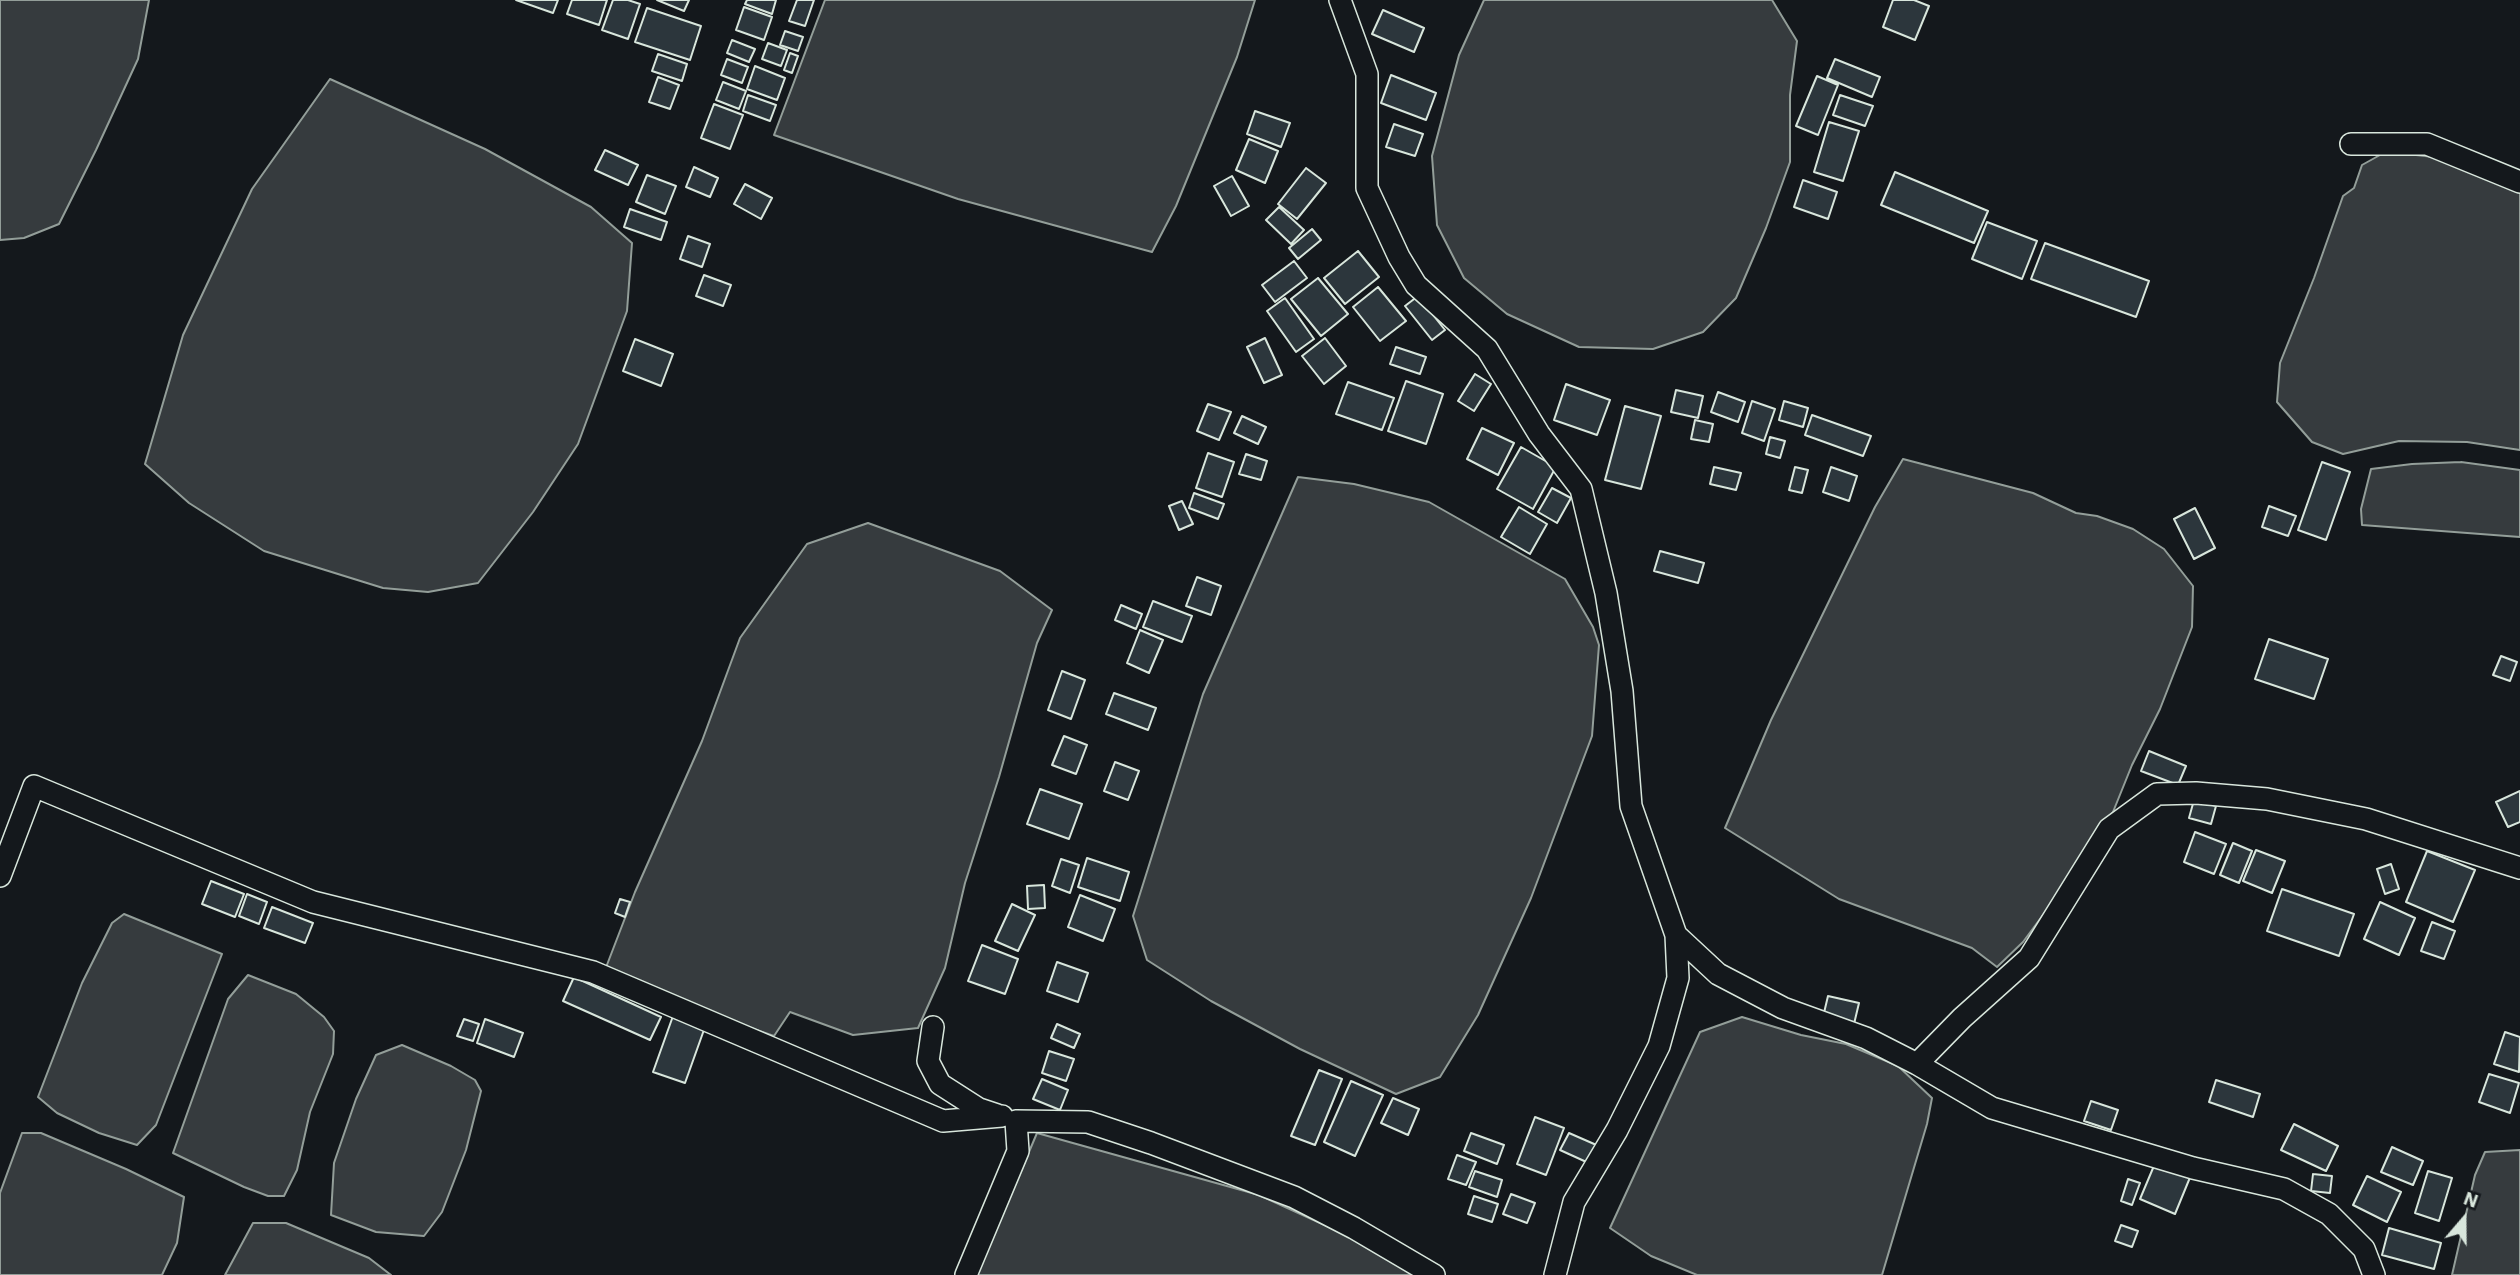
<!DOCTYPE html>
<html>
<head>
<meta charset="utf-8">
<style>
  body { margin:0 }
  #map { position:relative; width:2520px; height:1275px; overflow:hidden; background:#14181c; font-family:"IBM Plex Sans",sans-serif }
  canvas { display:block }
  .north { position:absolute; left:2429px; top:1184px; width:70px; height:70px; -webkit-text-stroke:5px #14181c; paint-order:stroke; rotate:20deg; font-size:19px; font-weight:700; line-height:28px; text-align:center; color:#d8e6dc }
  .north::after { content:''; display:block; margin:auto; width:24px; height:32px; background:#d8e6dc; clip-path:polygon(50% 0,100% 100%,50% 72%,0 100%) }
</style>
</head>
<body>
<div id="map">
<canvas width="2520" height="1275"></canvas>
<div class="north">N</div>
</div>
<script>
const g = document.querySelector('canvas').getContext('2d');
g.lineJoin = 'round';
function fillPath(path, color) { g.fillStyle = color; g.fill(path, 'evenodd'); }
const shape = rows => new Path2D(rows.map(r => 'M' + r).join(''));
function stroke(path, color, width, dash) { g.strokeStyle = color; g.lineWidth = width; g.lineCap = dash ? 'butt' : 'round'; g.setLineDash(dash || []); g.stroke(path); }
const water = shape([
  [0,0,149,0,138,59,96,150,59,224,24,238,0,240,0,0],
  [825,0,1255,0,1237,57,1176,206,1152,252,958,199,774,135,825,0],
  [1484,0,1772,0,1797,41,1790,95,1790,162,1766,228,1736,298,1703,332,1653,349,1579,347,1507,314,1464,278,1437,225,1432,156,1459,55,1484,0],
  [330,79,485,149,591,207,632,243,627,311,578,444,533,512,478,583,428,592,383,588,264,551,189,503,145,464,183,335,252,189,330,79],
  [2407,154,2452,159,2520,187,2520,450,2467,442,2399,441,2343,454,2312,442,2277,402,2280,363,2314,278,2343,196,2354,188,2362,165,2380,155,2407,154],
  [1903,459,2033,493,2076,513,2097,516,2133,529,2164,549,2193,586,2192,627,2160,709,2132,765,2113,812,2063,888,2023,942,1997,967,1972,948,1839,899,1725,828,1771,720,1875,507,1903,459],
  [2461,462,2520,470,2520,537,2362,525,2361,509,2371,469,2412,464,2461,462],
  [1298,477,1354,484,1429,502,1565,579,1593,627,1599,645,1592,736,1531,898,1478,1015,1440,1077,1396,1094,1300,1049,1211,1001,1147,960,1133,916,1203,694,1298,477],
  [868,523,1000,571,1052,610,1037,643,999,777,965,883,945,968,918,1028,853,1035,790,1012,774,1036,716,1016,605,970,635,892,702,741,740,638,807,544,868,523],
  [124,914,222,954,156,1125,137,1145,99,1133,57,1113,38,1097,82,983,112,923,124,914],
  [248,975,296,994,324,1017,334,1031,333,1054,310,1112,297,1170,284,1196,268,1196,244,1187,173,1153,228,999,248,975],
  [1742,1017,1801,1035,1846,1044,1898,1066,1932,1098,1927,1124,1882,1275,1697,1275,1651,1256,1610,1228,1700,1032,1742,1017],
  [402,1045,451,1066,475,1080,481,1091,466,1150,442,1212,424,1236,376,1232,331,1215,334,1163,356,1099,376,1055,402,1045],
  [22,1133,41,1133,126,1169,184,1197,177,1243,162,1275,0,1275,0,1193,22,1133],
  [1037,1133,1259,1195,1379,1250,1413,1275,977,1275,1037,1133],
  [2520,1150,2520,1275,2452,1275,2475,1175,2485,1152,2520,1150],
  [253,1223,286,1223,369,1258,391,1275,225,1275,253,1223]
]);
fillPath(water, '#363b3e');
stroke(water, '#939e99', 2);
const building = shape([
  [516,0,558,0,553,13,516,0],
  [572,0,607,0,599,25,567,14,572,0],
  [613,0,628,0,640,4,628,39,602,30,613,0],
  [657,0,689,0,684,11,657,0],
  [747,0,776,0,772,14,745,4,747,0],
  [797,0,814,0,805,26,789,21,797,0],
  [1893,0,1914,0,1929,6,1915,40,1883,27,1893,0],
  [744,7,772,17,764,40,736,30,744,7],
  [647,8,701,26,690,60,635,42,647,8],
  [1383,10,1424,28,1414,52,1372,34,1383,10],
  [785,31,803,37,798,51,780,45,785,31],
  [732,40,755,49,749,62,727,53,732,40],
  [768,43,787,50,781,66,762,59,768,43],
  [790,53,798,56,792,73,784,70,790,53],
  [658,54,687,64,682,81,652,71,658,54],
  [727,59,748,67,742,83,721,75,727,59],
  [1835,59,1880,77,1872,97,1827,78,1835,59],
  [755,66,785,78,777,100,747,89,755,66],
  [1391,75,1436,93,1426,120,1381,103,1391,75],
  [1817,76,1838,85,1818,135,1796,126,1817,76],
  [658,77,679,85,670,109,649,102,658,77],
  [723,82,746,91,739,109,716,100,723,82],
  [748,95,776,105,770,121,743,111,748,95],
  [1840,95,1873,106,1865,126,1833,115,1840,95],
  [714,104,743,115,730,149,701,138,714,104],
  [1255,111,1290,123,1281,147,1247,134,1255,111],
  [1829,122,1859,131,1843,181,1814,172,1829,122],
  [1394,124,1423,134,1415,156,1386,147,1394,124],
  [1249,139,1278,151,1265,183,1236,170,1249,139],
  [605,150,638,165,628,185,595,170,605,150],
  [694,167,718,178,710,197,686,187,694,167],
  [1306,168,1326,183,1297,219,1278,204,1306,168],
  [1895,172,1988,211,1974,243,1881,205,1895,172],
  [647,175,676,186,665,214,636,202,647,175],
  [1232,176,1249,206,1231,216,1214,186,1232,176],
  [1803,180,1837,192,1828,219,1794,207,1803,180],
  [745,184,772,198,761,219,734,204,745,184],
  [1279,207,1304,230,1291,244,1266,220,1279,207],
  [630,209,667,222,661,240,624,227,630,209],
  [1987,222,2037,241,2022,279,1972,259,1987,222],
  [1312,229,1321,240,1298,259,1289,248,1312,229],
  [688,236,710,244,702,267,680,259,688,236],
  [2045,243,2149,281,2136,317,2031,279,2045,243],
  [1358,251,1379,277,1345,304,1324,278,1358,251],
  [1294,261,1307,278,1275,302,1262,285,1294,261],
  [704,275,731,285,723,306,696,296,704,275],
  [1318,278,1348,314,1321,336,1291,299,1318,278],
  [1378,287,1406,321,1380,341,1353,307,1378,287],
  [1418,296,1445,330,1432,340,1405,306,1418,296],
  [1285,298,1314,339,1296,352,1267,311,1285,298],
  [1265,338,1282,375,1264,383,1247,347,1265,338],
  [1325,338,1346,366,1324,384,1302,356,1325,338],
  [635,339,673,354,661,386,623,371,635,339],
  [1396,347,1426,357,1420,374,1390,364,1396,347],
  [1475,374,1491,384,1474,411,1458,401,1475,374],
  [1406,381,1443,394,1426,444,1388,431,1406,381],
  [1348,382,1394,398,1382,430,1336,414,1348,382],
  [1566,384,1610,400,1597,435,1554,420,1566,384],
  [1676,390,1703,396,1698,418,1671,412,1676,390],
  [1718,392,1745,402,1738,422,1711,412,1718,392],
  [1752,401,1775,409,1764,441,1742,433,1752,401],
  [1784,401,1808,408,1803,427,1779,420,1784,401],
  [1208,404,1231,412,1219,440,1197,431,1208,404],
  [1625,406,1661,416,1641,489,1605,480,1625,406],
  [1812,415,1871,436,1863,456,1805,435,1812,415],
  [1242,416,1266,427,1258,444,1234,433,1242,416],
  [1695,420,1713,424,1709,442,1691,439,1695,420],
  [1482,428,1514,443,1498,475,1467,459,1482,428],
  [1770,437,1785,441,1780,458,1766,454,1770,437],
  [1521,447,1556,467,1533,509,1497,489,1521,447],
  [1208,453,1234,462,1222,497,1196,488,1208,453],
  [1246,454,1267,461,1261,480,1239,474,1246,454],
  [2322,462,2350,472,2326,540,2298,530,2322,462],
  [1714,467,1741,473,1736,490,1710,484,1714,467],
  [1795,467,1808,470,1802,493,1789,490,1795,467],
  [1831,467,1857,476,1849,501,1823,492,1831,467],
  [1552,488,1571,498,1557,523,1538,512,1552,488],
  [1194,493,1224,504,1218,519,1189,508,1194,493],
  [1182,501,1193,524,1179,530,1169,506,1182,501],
  [2269,506,2296,516,2288,536,2262,527,2269,506],
  [1519,507,1547,524,1530,554,1501,537,1519,507],
  [2195,508,2215,548,2194,559,2174,519,2195,508],
  [1660,551,1704,563,1698,583,1654,571,1660,551],
  [1197,577,1221,586,1211,615,1186,606,1197,577],
  [1153,601,1192,616,1182,642,1143,627,1153,601],
  [1121,605,1142,614,1136,629,1115,620,1121,605],
  [1140,630,1163,640,1149,673,1127,663,1140,630],
  [2269,639,2328,659,2314,699,2255,679,2269,639],
  [2501,656,2517,662,2510,681,2493,675,2501,656],
  [1062,671,1085,680,1071,719,1048,710,1062,671],
  [1114,693,1156,708,1148,730,1106,714,1114,693],
  [1064,736,1087,745,1076,774,1052,765,1064,736],
  [2149,751,2186,766,2178,785,2141,771,2149,751],
  [1115,762,1139,771,1128,800,1104,791,1115,762],
  [1040,789,1082,804,1069,839,1027,824,1040,789],
  [2520,791,2520,822,2508,827,2496,802,2520,791],
  [2194,800,2216,806,2211,824,2189,818,2194,800],
  [2195,832,2226,844,2214,874,2184,862,2195,832],
  [2233,843,2252,851,2239,883,2220,875,2233,843],
  [2256,850,2285,861,2272,893,2243,881,2256,850],
  [2427,851,2475,870,2453,922,2406,902,2427,851],
  [1087,858,1129,872,1120,901,1078,887,1087,858],
  [1061,859,1079,865,1070,893,1052,886,1061,859],
  [2391,864,2399,889,2385,894,2377,869,2391,864],
  [211,881,244,894,235,917,202,904,211,881],
  [1044,885,1045,908,1028,909,1027,886,1044,885],
  [2282,889,2354,914,2339,956,2267,931,2282,889],
  [247,894,267,902,259,924,239,916,247,894],
  [1080,895,1115,909,1103,941,1068,927,1080,895],
  [620,899,630,902,625,917,615,913,620,899],
  [2380,902,2415,918,2399,955,2364,939,2380,902],
  [1012,904,1035,915,1018,951,995,941,1012,904],
  [272,907,313,923,305,943,264,928,272,907],
  [2432,922,2455,931,2444,959,2421,951,2432,922],
  [982,945,1018,959,1005,994,968,981,982,945],
  [1057,962,1088,973,1078,1002,1047,991,1057,962],
  [574,977,661,1017,650,1040,563,1001,574,977],
  [1828,996,1859,1003,1854,1024,1823,1017,1828,996],
  [673,1016,705,1027,685,1083,653,1072,673,1016],
  [464,1019,479,1024,473,1041,457,1036,464,1019],
  [485,1019,523,1033,514,1057,477,1043,485,1019],
  [1057,1024,1080,1034,1074,1048,1051,1038,1057,1024],
  [2505,1032,2520,1037,2519,1072,2494,1064,2505,1032],
  [1049,1051,1074,1059,1066,1081,1042,1073,1049,1051],
  [1319,1070,1342,1079,1315,1145,1291,1136,1319,1070],
  [2489,1074,2519,1083,2510,1113,2479,1102,2489,1074],
  [1042,1079,1068,1090,1060,1110,1033,1099,1042,1079],
  [2216,1080,2260,1094,2253,1117,2209,1102,2216,1080],
  [1351,1081,1383,1095,1355,1156,1324,1142,1351,1081],
  [1393,1098,1419,1109,1408,1135,1381,1123,1393,1098],
  [2091,1101,2118,1110,2111,1130,2084,1121,2091,1101],
  [1535,1117,1564,1128,1546,1175,1517,1164,1535,1117],
  [2294,1124,2338,1146,2326,1171,2281,1150,2294,1124],
  [1471,1133,1504,1145,1497,1164,1464,1151,1471,1133],
  [1569,1133,1601,1147,1593,1165,1560,1150,1569,1133],
  [2392,1147,2423,1161,2413,1185,2381,1172,2392,1147],
  [1457,1155,1476,1162,1466,1185,1448,1179,1457,1155],
  [2156,1161,2191,1175,2175,1214,2140,1199,2156,1161],
  [1475,1171,1502,1180,1497,1197,1469,1187,1475,1171],
  [2428,1171,2452,1178,2439,1221,2415,1213,2428,1171],
  [2313,1174,2332,1176,2330,1193,2311,1191,2313,1174],
  [2367,1176,2401,1192,2387,1222,2353,1205,2367,1176],
  [2128,1179,2140,1183,2132,1205,2121,1201,2128,1179],
  [1511,1194,1535,1203,1527,1223,1503,1214,1511,1194],
  [1474,1196,1498,1204,1492,1222,1468,1214,1474,1196],
  [2121,1225,2138,1231,2132,1247,2115,1241,2121,1225],
  [2389,1228,2441,1243,2434,1269,2382,1255,2389,1228]
]);
fillPath(building, '#2c363c');
stroke(building, '#d8e6dc', 2);
const minor = shape([
  [1340,0,1367,74,1367,188,1399,257,1416,285,1487,349,1539,434,1581,489,1606,593,1622,691,1631,806,1676,935,1718,974,1783,1008,1866,1038,1917,1064,1962,1018,2029,958,2109,829,2157,794,2196,793,2267,799,2366,819,2520,868],
  [2351,144,2427,144,2520,182],
  [0,876,34,786,313,902,593,972,943,1121,1002,1116],
  [933,1027,928,1061,940,1084,979,1109,997,1115],
  [1917,1064,1992,1108,2193,1168,2284,1189,2329,1214,2364,1249,2374,1275],
  [966,1275,1018,1151,1016,1121,1088,1122,1151,1143,1294,1197,1354,1228,1434,1275],
  [1555,1275,1574,1202,1617,1130,1659,1046,1678,978,1676,935]
]);
stroke(minor, '#d8e6dc', 24);
stroke(minor, '#14181c', 21);
</script>
</body>
</html>
